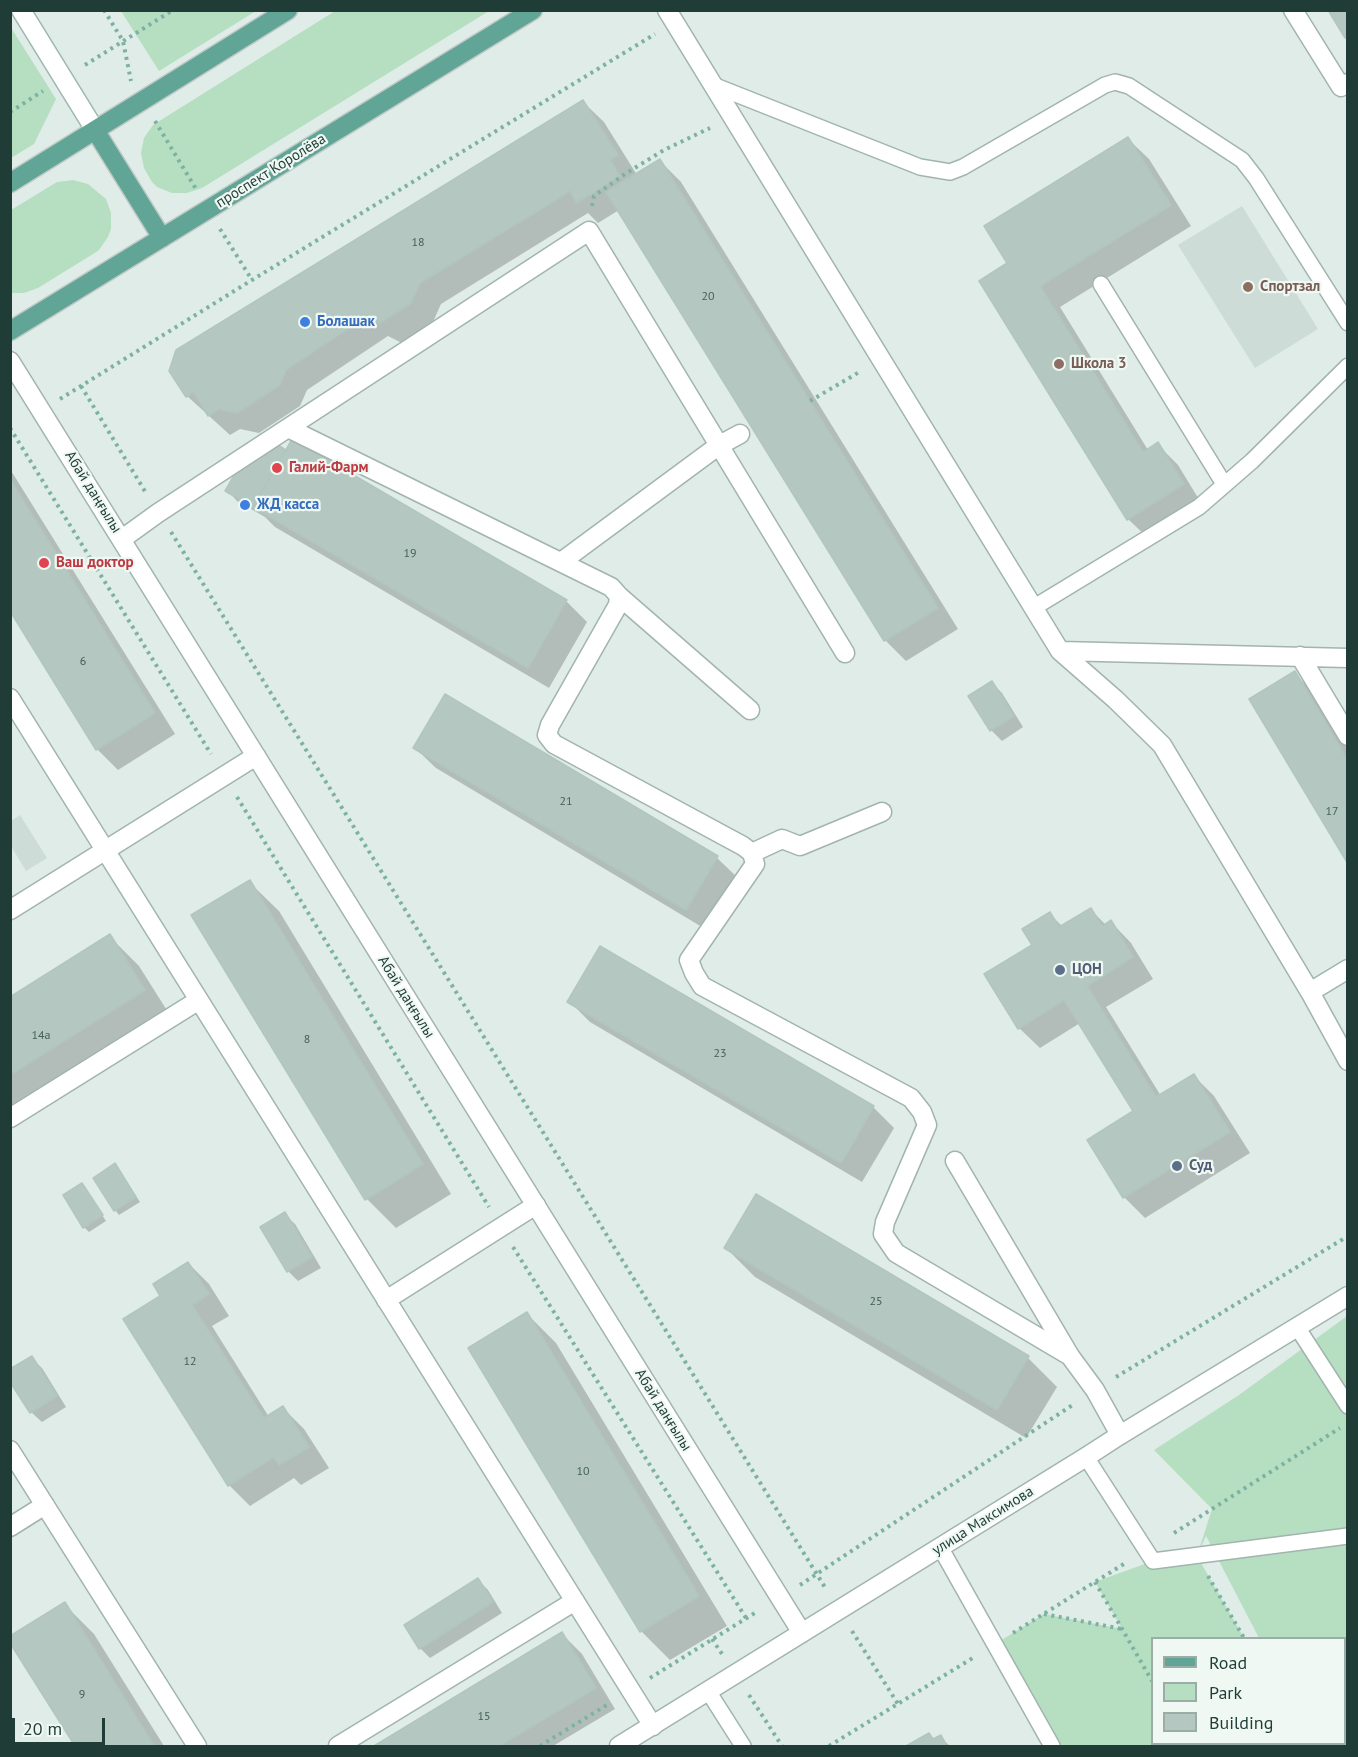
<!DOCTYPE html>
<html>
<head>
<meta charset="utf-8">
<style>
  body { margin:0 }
  #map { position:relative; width:1358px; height:1757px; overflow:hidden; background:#dfece7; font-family:"PT Sans",sans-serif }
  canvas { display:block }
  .frame { position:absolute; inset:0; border:12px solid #1f3d36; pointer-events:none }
  .legend { position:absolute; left:1151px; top:1637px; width:195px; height:108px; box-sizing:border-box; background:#f0f8f4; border:2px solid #9cada8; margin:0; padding:8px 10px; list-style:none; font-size:18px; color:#1f3d36 }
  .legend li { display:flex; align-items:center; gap:12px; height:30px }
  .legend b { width:30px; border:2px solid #9cada8 }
  .scale { position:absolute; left:12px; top:1718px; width:93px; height:27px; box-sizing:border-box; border:3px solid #1f3d36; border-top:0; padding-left:8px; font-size:18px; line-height:21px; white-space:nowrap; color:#1f3d36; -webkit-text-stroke:4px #f0f8f4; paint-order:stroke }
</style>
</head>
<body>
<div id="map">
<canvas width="1358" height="1757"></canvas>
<div class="frame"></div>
<ul class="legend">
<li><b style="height:8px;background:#60a595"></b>Road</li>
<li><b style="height:16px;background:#b6dfc2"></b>Park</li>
<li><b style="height:16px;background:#b4c7c0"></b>Building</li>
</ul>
<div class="scale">20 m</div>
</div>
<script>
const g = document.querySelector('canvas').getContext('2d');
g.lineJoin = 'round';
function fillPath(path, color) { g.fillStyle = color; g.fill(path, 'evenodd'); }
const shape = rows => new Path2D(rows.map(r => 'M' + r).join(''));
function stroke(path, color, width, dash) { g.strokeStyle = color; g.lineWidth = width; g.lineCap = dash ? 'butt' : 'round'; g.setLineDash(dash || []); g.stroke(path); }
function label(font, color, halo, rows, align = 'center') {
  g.font = font + ' "PT Sans",sans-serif'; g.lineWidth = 4.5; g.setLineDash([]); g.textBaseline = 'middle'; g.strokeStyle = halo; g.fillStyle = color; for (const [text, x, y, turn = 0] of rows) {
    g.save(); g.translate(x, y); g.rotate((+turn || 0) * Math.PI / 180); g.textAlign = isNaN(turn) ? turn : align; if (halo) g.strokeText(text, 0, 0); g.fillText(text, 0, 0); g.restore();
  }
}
fillPath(shape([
  [1242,206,1318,329,1255,368,1178,245],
  [20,815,47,858,26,871,11,846,11,821]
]), '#cddcd6');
fillPath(shape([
  [121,11,256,11,159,71],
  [335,11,489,11,202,188,187,193,172,193,157,187,152,182,144,168,141,153,144,138,153,125],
  [10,26,56,99,34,144,11,158],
  [73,180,88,184,106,199,111,213,111,229,108,237,99,250,93,254,38,288,24,293,11,293,11,210,57,182],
  [1347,1316,1347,1746,1314,1746,1313,1744,1344,1744,1344,1638,1259,1638,1206,1536,1197,1556,1244,1638,1152,1638,1152,1744,1303,1744,1305,1746,1057,1746,995,1644,1044,1614,1122,1629,1095,1582,1153,1561,1197,1556,1212,1509,1154,1450,1239,1395]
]), '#b6dfc2');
fillPath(shape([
  [583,102,604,122,637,175,660,161,681,182,958,629,906,661,885,640,619,210,598,223,588,213,441,304,432,324,402,343,388,336,307,390,300,406,259,433,240,429,230,435,187,396],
  [1128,139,1149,159,1191,226,1060,307,1148,450,1157,444,1178,465,1203,506,1149,539,1128,519,1009,264],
  [293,442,566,601,587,622,549,688,275,527,265,517,237,501,227,490,287,452],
  [10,469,175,734,118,770,97,749,10,608],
  [1294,673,1315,694,1348,749,1348,861],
  [992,683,1002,693,1023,727,1002,741,991,730,970,697],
  [415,748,717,858,738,878,707,930,436,768],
  [249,882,279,911,451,1194,396,1228,367,1199],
  [1091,910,1106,925,1111,922,1131,943,1153,979,1106,1007,1161,1096,1194,1076,1214,1096,1250,1153,1145,1218,1124,1197,1135,1112,1080,1023,1040,1048,1019,1028,1034,945,1050,914,1063,927],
  [109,936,139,966,173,1020,10,1123,10,999],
  [569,1001,873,1107,894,1128,862,1182,590,1022],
  [115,1165,140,1202,119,1215,115,1210],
  [82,1185,106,1221,89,1232,84,1227],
  [284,1214,295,1224,321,1268,298,1281,288,1271],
  [726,1248,1028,1358,1057,1387,1026,1438,755,1277],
  [188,1263,209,1284,229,1316,212,1326,269,1417,283,1408,304,1429,329,1468,301,1485,294,1478,250,1506,229,1485,162,1296],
  [527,1314,556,1343,727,1626,670,1660,641,1631],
  [31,1358,42,1368,66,1407,42,1422,31,1412],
  [478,1580,488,1590,502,1613,430,1658,420,1648],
  [64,1604,94,1634,164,1746,77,1746,10,1641],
  [562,1634,582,1654,615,1709,553,1746,376,1746],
  [929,1735,934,1740,940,1737,950,1746,909,1746]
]), '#0003');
const building = shape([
  [1328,10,1348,10,1348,37,1345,38,1328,10],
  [583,100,618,155,610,160,620,176,576,203,570,191,420,283,411,303,380,323,367,316,286,370,280,385,237,413,219,409,208,416,194,392,186,397,169,371,176,350,583,100],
  [1128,137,1171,205,1040,286,1143,452,1158,442,1184,484,1127,520,979,281,1007,263,984,226,1128,137],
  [660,159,938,608,884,641,606,192,660,159],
  [292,439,567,600,528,668,253,507,292,439],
  [277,444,286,450,253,507,225,491,236,472,277,444],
  [10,479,155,713,96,750,10,611,10,479],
  [1295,671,1348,761,1348,864,1249,699,1295,671],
  [992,681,1014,716,990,731,968,696,992,681],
  [445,694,718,856,686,910,413,748,445,694],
  [250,880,423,1164,365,1200,191,915,250,880],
  [1091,908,1102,926,1111,920,1133,957,1087,986,1156,1097,1194,1074,1230,1132,1123,1198,1087,1140,1133,1111,1064,1000,1018,1029,984,974,1032,945,1022,929,1050,912,1059,927,1091,908],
  [110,934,145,990,10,1075,10,997,110,934],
  [600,946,874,1106,841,1163,567,1002,600,946],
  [115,1163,136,1197,114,1211,93,1178,115,1163],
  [82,1183,103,1215,83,1228,63,1195,82,1183],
  [756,1194,1029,1356,997,1410,724,1248,756,1194],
  [285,1212,312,1257,287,1272,260,1227,285,1212],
  [188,1262,209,1294,192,1305,264,1418,283,1406,309,1447,279,1465,274,1457,228,1486,123,1319,160,1296,153,1284,188,1262],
  [527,1312,699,1596,640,1632,468,1348,527,1312],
  [32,1356,57,1396,30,1413,10,1382,10,1369,32,1356],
  [478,1578,493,1602,419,1649,404,1625,478,1578],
  [65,1602,154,1746,75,1746,10,1643,10,1636,65,1602],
  [562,1632,596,1688,499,1746,374,1746,562,1632],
  [929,1733,933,1739,941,1735,947,1746,906,1746,929,1733]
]);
fillPath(building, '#b4c7c0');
stroke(building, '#b1c6be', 1.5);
const service = shape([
  [713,85,920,167,950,172,963,167,1105,85,1115,82,1129,86,1242,160,1256,178,1348,323],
  [1101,284,1224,484],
  [1033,608,1199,507,1252,461,1348,366],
  [1297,1327,1348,1406],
  [1086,1457,1153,1561,1348,1536],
  [940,1547,1052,1746],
  [708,1691,743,1746]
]);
const minor = shape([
  [667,10,1060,651,1116,700,1162,745,1310,992,1348,1061],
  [1293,10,1341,87,1348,83],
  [288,428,611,587,619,596,618,605,550,725,547,735,554,744,743,846,752,853,755,864,689,960,694,973,702,986,911,1098,922,1112,927,1125,885,1222,883,1234,896,1253,1070,1356],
  [122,539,158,513,589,231,845,653],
  [561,562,718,446,740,434],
  [619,596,750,710],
  [1060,651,1348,658],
  [1300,656,1348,736],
  [10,698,653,1726],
  [752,853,782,839,800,846,882,812],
  [10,910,256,756],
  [1310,992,1348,969],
  [10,1118,199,1000],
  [955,1161,1070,1356,1095,1390,1120,1435],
  [386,1300,536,1205],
  [10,1450,197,1746],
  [10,1527,45,1505],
  [338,1746,575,1601]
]);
const tertiary = shape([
  [10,361,802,1633],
  [619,1746,1086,1457,1120,1435,1348,1296]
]);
const secondary = shape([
  [21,10,95,130]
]);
const primary = shape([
  [95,130,162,238],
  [10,183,288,10],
  [10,331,533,10]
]);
stroke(service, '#a2b4ae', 18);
stroke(minor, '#a2b4ae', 21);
stroke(tertiary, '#a2b4ae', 21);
stroke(secondary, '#9db8af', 21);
stroke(primary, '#c0c9c7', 21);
stroke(shape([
  [104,10,123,41,131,81],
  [85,65,173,10],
  [10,112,43,91],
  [155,121,196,189],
  [592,206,594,196,625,174,664,150,710,128],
  [220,229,252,280],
  [81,386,146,493],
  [60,399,252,280,655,34],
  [810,401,861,371],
  [10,428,211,754],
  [171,532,826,1589],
  [237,797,489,1207],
  [513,1247,746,1618],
  [1116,1377,1348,1236],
  [1174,1533,1340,1428],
  [1208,1576,1244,1638],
  [1095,1582,1152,1681],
  [800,1585,1074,1404],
  [1044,1614,1122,1629],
  [852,1631,898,1704],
  [1013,1633,1127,1562],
  [712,1639,722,1654],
  [650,1678,758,1611],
  [749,1695,782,1746],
  [1189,1744,1191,1746],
  [1304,1744,1305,1746],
  [540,1746,610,1703],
  [829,1746,976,1656],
  [1277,1746,1278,1744]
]), '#7db2a3', 4, [3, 4.5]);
stroke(service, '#fff', 15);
stroke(minor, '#fff', 18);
stroke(tertiary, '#fff', 18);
stroke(secondary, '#fff', 18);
stroke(primary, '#60a595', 18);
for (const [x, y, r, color] of [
  [1248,287,6,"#8d6e63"],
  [305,322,6,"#3f7fe0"],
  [1059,364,6,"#8d6e63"],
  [277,468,6,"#e0444e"],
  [245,505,6,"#3f7fe0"],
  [44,563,6,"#e0444e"],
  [1060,970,6,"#5c6f8a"],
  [1177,1166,6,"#5c6f8a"]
]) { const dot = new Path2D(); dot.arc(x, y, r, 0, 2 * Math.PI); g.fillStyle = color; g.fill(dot); stroke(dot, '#f0f8f4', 2); }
label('12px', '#446058', null, [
  ["18",418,243],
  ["20",708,297],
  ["19",410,554],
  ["6",83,662],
  ["21",566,802],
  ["17",1332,812],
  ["14а",41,1036],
  ["8",307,1040],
  ["23",720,1054],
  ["25",876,1302],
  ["12",190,1362],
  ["10",583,1472],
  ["9",82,1695],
  ["15",484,1717]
]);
label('15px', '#1f3d36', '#f0f8f4', [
  ["проспект Королёва",271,171,-32],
  ["Абай даңғылы",93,492,58],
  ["Абай даңғылы",406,997,58],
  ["Абай даңғылы",663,1410,58],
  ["улица Максимова",983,1521,-32]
]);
label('bold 15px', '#785e54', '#f0f8f4', [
  ["Спортзал",1260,287],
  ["Школа 3",1071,364]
], 'left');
label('bold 15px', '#366cbe', '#f0f8f4', [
  ["Болашак",317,322],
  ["ЖД касса",257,505]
], 'left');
label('bold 15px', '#be3a42', '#f0f8f4', [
  ["Галий-Фарм",289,468],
  ["Ваш доктор",56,563]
], 'left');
label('bold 15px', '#4e5e75', '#f0f8f4', [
  ["ЦОН",1072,970],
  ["Суд",1189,1166]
], 'left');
</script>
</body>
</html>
